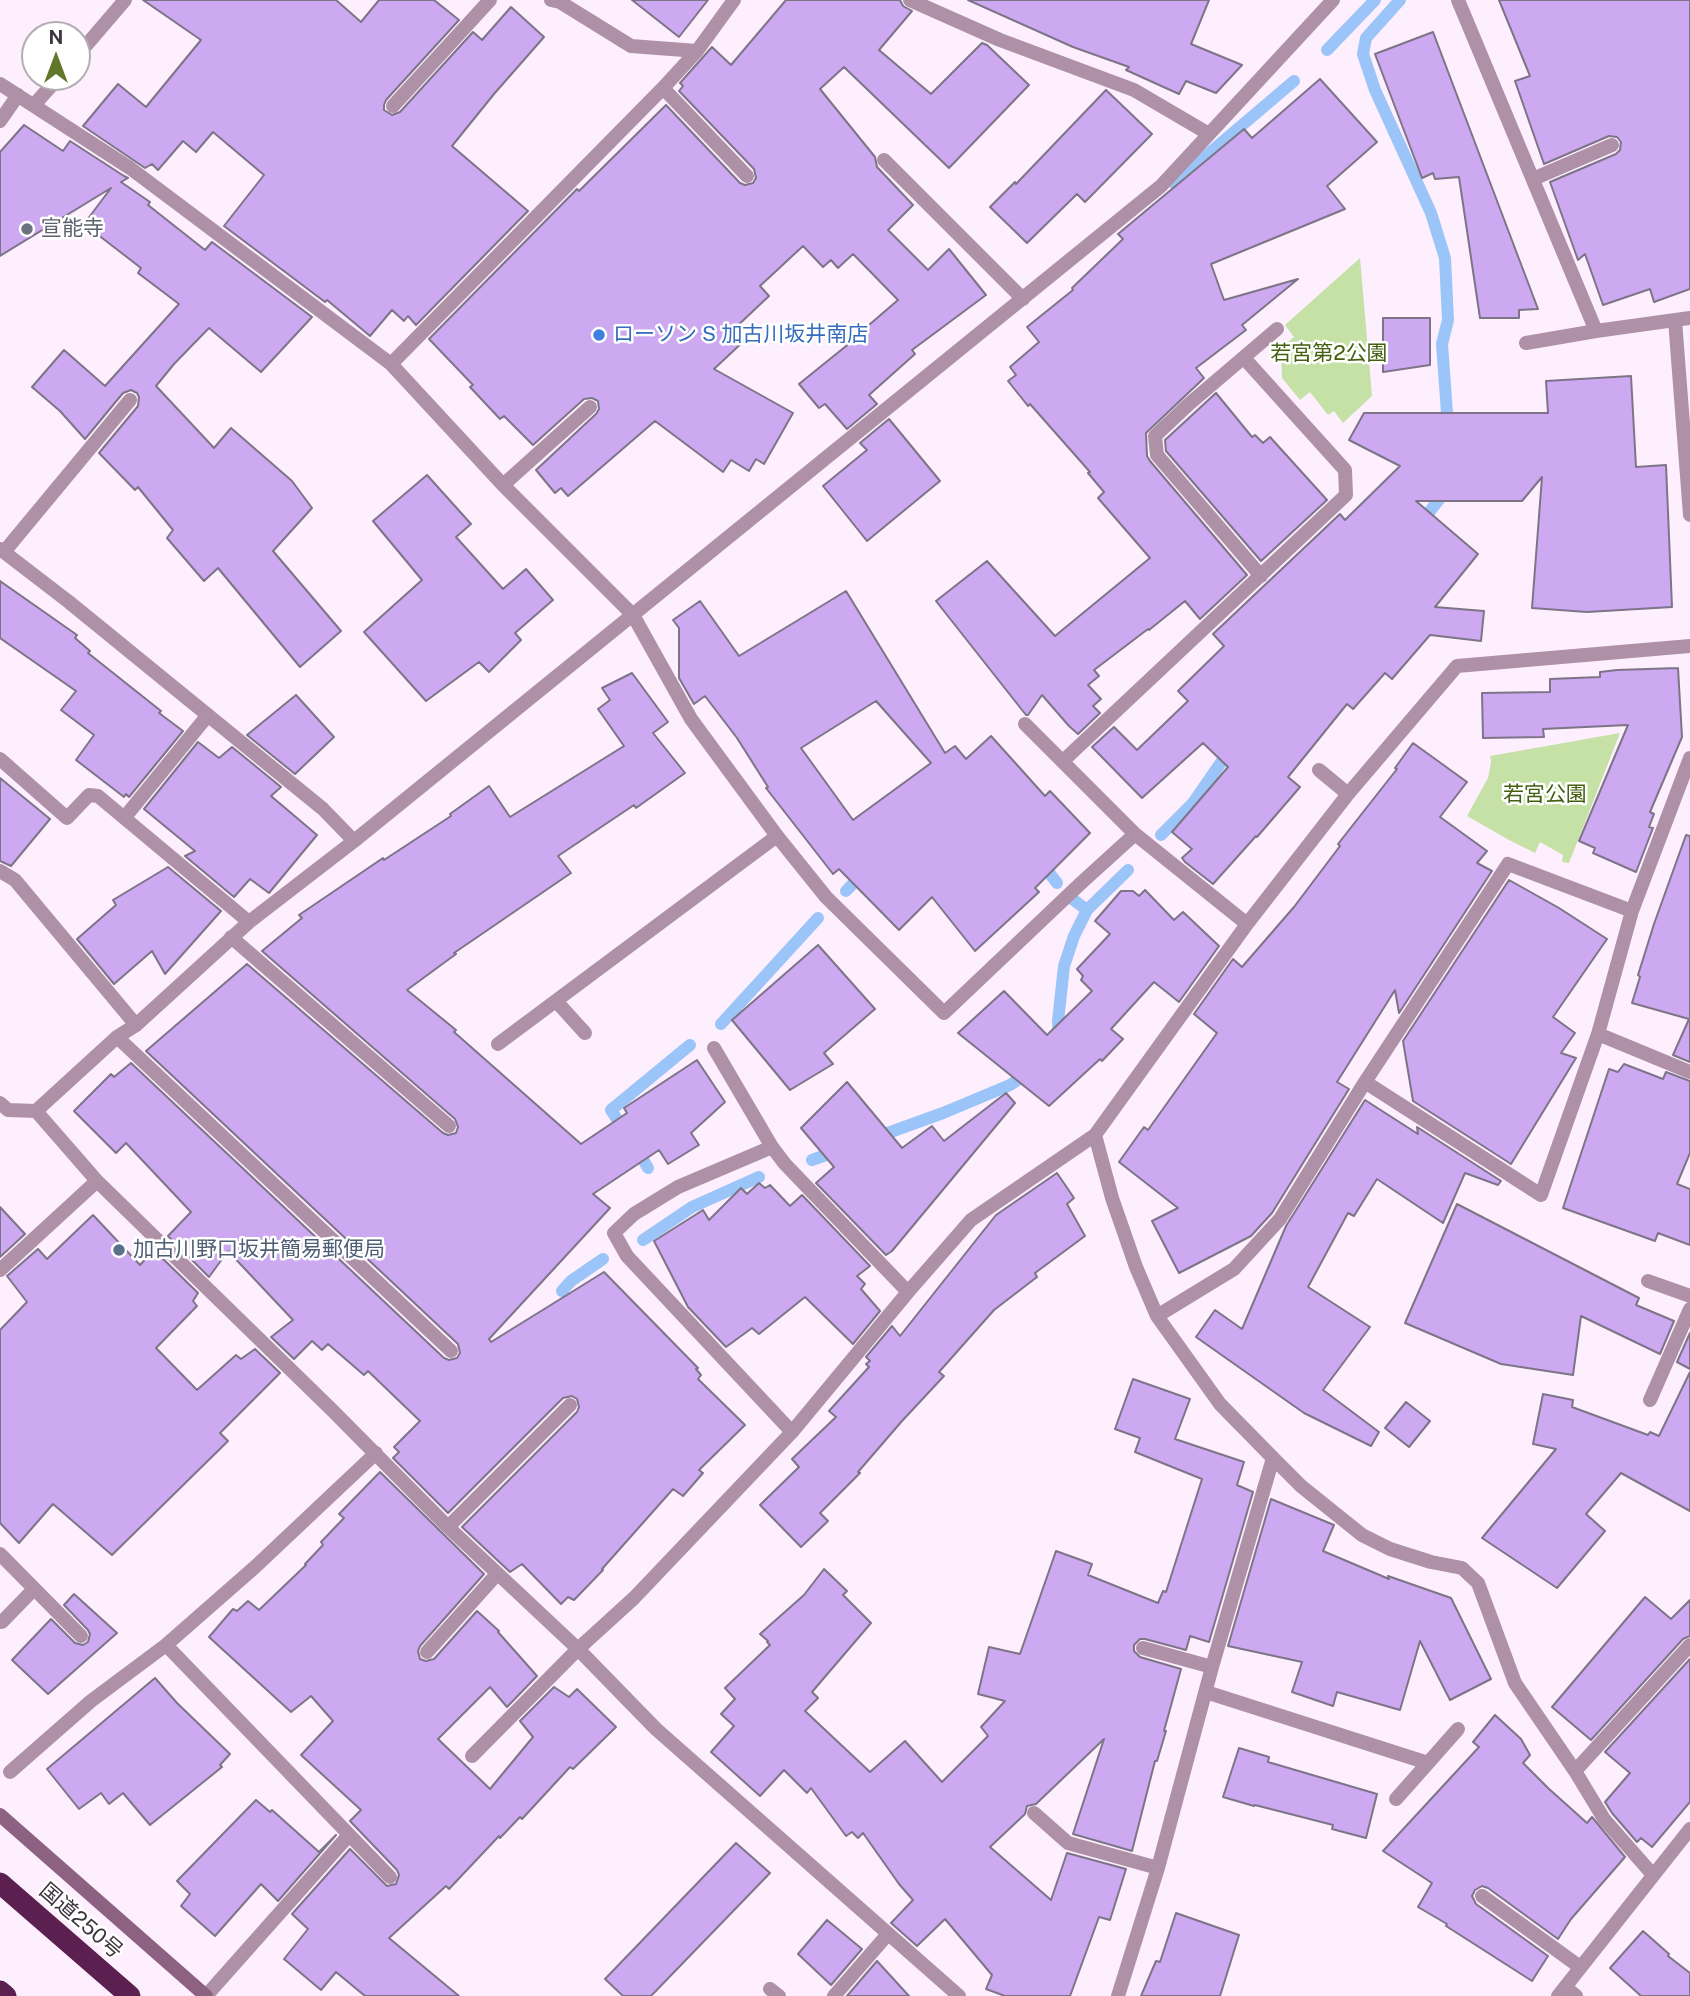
<!DOCTYPE html>
<html>
<head>
<meta charset="utf-8">
<style>
  body { margin:0 }
  #map { position:relative; width:1690px; height:1996px; overflow:hidden; background:#feeffe; font-family:"Public Sans",sans-serif }
  canvas { display:block }
  .north { position:absolute; left:21px; top:21px; width:70px; height:70px; box-sizing:border-box; background:#fff; border:2px solid #b1aeb1; border-radius:50%; rotate:0deg; font-size:19px; font-weight:700; line-height:28px; text-align:center; color:#3c353c }
  .north::after { content:''; display:block; margin:auto; width:24px; height:32px; background:#61782a; clip-path:polygon(50% 0,100% 100%,50% 72%,0 100%) }
</style>
</head>
<body>
<div id="map">
<canvas width="1690" height="1996"></canvas>
<div class="north">N</div>
</div>
<script>
const g = document.querySelector('canvas').getContext('2d');
g.lineJoin = 'round';
function fillPath(path, color) { g.fillStyle = color; g.fill(path, 'evenodd'); }
const shape = rows => new Path2D(rows.map(r => 'M' + r).join(''));
function stroke(path, color, width, dash) { g.strokeStyle = color; g.lineWidth = width; g.lineCap = dash ? 'butt' : 'round'; g.setLineDash(dash || []); g.stroke(path); }
function label(font, color, halo, rows, align = 'center') {
  g.font = font + ' "Public Sans","Noto Sans JP",sans-serif'; g.lineWidth = 5; g.setLineDash([]); g.textBaseline = 'middle'; g.strokeStyle = halo; g.fillStyle = color; for (const [text, x, y, turn = 0] of rows) {
    g.save(); g.translate(x, y); g.rotate((+turn || 0) * Math.PI / 180); g.textAlign = isNaN(turn) ? turn : align; if (halo) g.strokeText(text, 0, 0); g.fillText(text, 0, 0); g.restore();
  }
}
fillPath(shape([
  [1360,258,1372,396,1343,423,1334,411,1328,415,1310,392,1300,400,1282,378,1281,348,1294,337,1285,325],
  [1620,733,1569,863,1562,862,1563,855,1540,842,1535,853,1509,840,1467,816,1488,778,1491,762,1490,756]
]), '#c5e1a6');
stroke(shape([
  [1400,0,1366,38,1363,54,1375,90,1431,213,1445,258,1448,320,1442,344,1448,427],
  [1327,50,1375,0],
  [1174,183,1294,81],
  [1420,524,1444,493,1444,487],
  [1161,835,1193,803,1231,748],
  [1040,861,1057,883],
  [846,891,863,873],
  [1071,898,1087,910],
  [721,1024,818,918],
  [1059,1040,1058,1021,1064,966,1074,936,1087,910,1128,870],
  [626,1133,611,1110,690,1045],
  [874,1138,943,1113,1010,1085,1031,1071],
  [636,1148,648,1168],
  [812,1160,837,1151],
  [643,1240,692,1207,759,1177],
  [562,1291,571,1281,603,1259]
]), '#9bc5f8', 12);
const building = shape([
  [143,0,336,0,361,22,379,0,434,0,459,20,386,100,384,105,384,110,392,115,400,112,473,32,482,40,511,7,544,37,494,94,452,146,528,211,416,325,408,316,404,321,392,310,370,336,327,300,325,302,224,226,264,175,213,132,196,152,183,141,158,170,152,164,145,168,83,126,118,84,146,107,201,40,143,0],
  [632,0,708,0,679,37,632,0],
  [786,0,900,0,903,6,912,11,879,50,931,94,982,43,987,45,1029,85,949,168,844,67,820,89,875,157,877,167,913,205,888,230,928,270,949,249,986,295,912,350,915,354,869,395,877,404,847,429,825,404,819,408,799,384,856,338,855,337,898,300,853,254,838,268,831,260,823,267,803,246,760,286,769,296,734,329,745,340,714,369,793,413,764,464,756,459,749,471,731,460,723,472,655,421,568,496,561,488,555,493,536,470,596,414,599,409,598,401,592,398,584,399,533,445,504,416,500,419,470,387,473,385,429,339,577,189,579,191,666,105,740,183,745,185,753,183,756,178,754,169,679,91,683,86,680,83,712,47,731,65,786,0],
  [968,0,1209,0,1191,44,1242,65,1216,93,1186,81,1179,94,1126,70,1129,67,1073,47,968,0],
  [1499,0,1690,0,1690,289,1654,302,1650,289,1603,305,1585,254,1578,260,1550,182,1616,154,1620,150,1621,142,1617,137,1609,136,1544,164,1515,81,1530,76,1499,0],
  [1433,32,1538,309,1519,310,1519,318,1480,318,1459,177,1435,179,1433,173,1422,178,1375,54,1433,32],
  [1320,79,1377,142,1327,186,1345,209,1211,264,1224,300,1298,279,1242,325,1246,330,1196,368,1204,378,1146,433,1147,456,1150,461,1247,575,1200,619,1185,601,1149,630,1148,629,1094,670,1099,676,1088,685,1101,699,1093,706,1100,713,1078,734,1069,726,1042,695,1028,715,1026,715,936,601,987,561,1055,636,1150,558,1098,498,1104,492,1088,473,1090,472,1030,404,1028,406,1008,381,1016,375,1010,367,1039,342,1027,327,1073,290,1072,288,1123,239,1118,234,1244,129,1252,138,1320,79],
  [1106,90,1152,134,1085,202,1077,194,1027,243,990,207,1015,182,1016,184,1106,90],
  [24,125,63,151,70,141,124,176,128,178,121,182,150,202,148,205,205,250,212,242,312,317,261,372,209,328,174,364,156,386,214,448,231,428,292,481,312,508,273,551,341,631,300,667,218,568,204,581,167,538,173,530,138,487,135,490,99,453,138,406,139,397,137,393,131,390,123,393,85,439,60,411,32,387,64,350,105,386,179,304,138,273,141,268,84,224,111,188,0,256,0,152,24,125],
  [1383,318,1430,318,1430,365,1383,372,1383,318],
  [1631,376,1636,467,1666,465,1672,607,1587,612,1532,608,1542,477,1522,501,1416,501,1478,554,1435,607,1484,611,1481,641,1430,635,1392,679,1385,673,1353,709,1347,704,1288,777,1300,787,1257,837,1256,836,1213,884,1185,862,1182,858,1192,849,1172,832,1228,767,1203,743,1142,798,1092,747,1114,727,1137,750,1188,701,1178,691,1224,646,1213,634,1340,514,1345,520,1400,466,1349,440,1364,413,1548,413,1546,381,1631,376],
  [1216,393,1252,437,1255,435,1263,443,1270,437,1327,500,1261,561,1166,451,1165,440,1216,393],
  [889,419,940,481,867,541,823,486,867,450,860,443,889,419],
  [427,475,471,524,456,537,503,589,526,569,553,600,515,633,521,640,489,672,479,662,426,701,364,632,422,580,373,521,427,475],
  [0,581,77,635,75,638,90,651,88,653,161,711,159,713,183,731,129,797,126,794,124,797,76,760,94,735,61,710,76,691,0,638,0,581],
  [846,591,945,753,955,746,966,759,991,736,1045,796,1050,791,1090,833,1035,888,1039,892,975,951,932,897,899,930,839,869,833,874,766,788,768,787,737,738,705,696,694,704,679,678,679,628,673,620,700,601,739,656,846,591],
  [876,701,931,763,853,820,801,748,876,701],
  [1678,668,1682,737,1650,812,1654,814,1649,827,1653,828,1636,872,1593,853,1595,848,1579,841,1628,725,1543,729,1544,737,1483,738,1482,693,1550,692,1550,679,1600,677,1600,672,1617,670,1678,668],
  [632,673,668,722,653,733,685,773,636,808,634,805,558,856,571,873,454,953,456,954,407,990,456,1030,454,1032,581,1144,627,1113,624,1108,697,1060,725,1102,691,1133,699,1145,668,1164,659,1150,593,1194,610,1208,489,1339,491,1342,604,1272,698,1368,696,1369,701,1375,698,1379,745,1425,699,1470,703,1473,683,1496,673,1489,602,1569,603,1570,574,1600,568,1597,561,1604,522,1564,510,1572,462,1527,577,1412,579,1407,577,1399,572,1396,563,1398,448,1513,393,1458,399,1452,394,1447,420,1421,368,1371,364,1375,328,1344,322,1350,312,1341,294,1359,271,1337,293,1320,228,1251,209,1277,168,1236,191,1212,126,1143,116,1153,74,1111,111,1074,114,1077,131,1063,444,1358,449,1360,457,1358,460,1353,458,1344,146,1051,247,964,443,1133,448,1135,456,1133,458,1127,455,1119,262,951,302,918,299,915,383,858,384,860,451,816,450,814,489,786,510,817,624,746,598,709,610,700,602,688,632,673],
  [296,695,334,737,295,774,247,735,296,695],
  [198,742,219,758,232,747,281,787,271,796,317,835,269,893,250,879,234,897,185,856,195,851,144,809,198,742],
  [1413,743,1467,782,1440,817,1487,851,1477,863,1492,871,1399,1013,1395,990,1337,1082,1349,1089,1272,1213,1251,1236,1179,1273,1152,1221,1178,1208,1119,1162,1144,1127,1148,1130,1217,1033,1194,1014,1233,959,1242,967,1294,907,1340,846,1338,844,1397,769,1395,768,1413,743],
  [0,778,50,819,11,866,0,861,0,778],
  [1686,835,1690,836,1690,1062,1673,1055,1689,1019,1632,1003,1640,977,1638,975,1654,924,1686,835],
  [168,867,221,911,165,974,152,951,114,984,77,939,116,905,113,900,168,867],
  [1509,880,1559,908,1607,939,1553,1017,1575,1033,1561,1053,1576,1058,1511,1164,1413,1101,1403,1041,1509,880],
  [1145,890,1174,920,1183,912,1219,946,1179,1002,1154,982,1111,1029,1123,1039,1102,1061,1100,1059,1049,1106,958,1033,1004,991,1047,1035,1092,991,1081,980,1083,976,1077,969,1110,934,1095,921,1121,891,1133,891,1139,896,1145,890],
  [818,945,875,1009,824,1053,833,1064,790,1090,732,1020,818,945],
  [1624,1064,1663,1079,1666,1072,1690,1081,1690,1153,1677,1184,1690,1189,1690,1245,1658,1233,1655,1241,1563,1208,1609,1069,1618,1072,1624,1064],
  [847,1082,902,1148,932,1126,944,1141,1006,1093,1015,1103,892,1251,886,1255,816,1183,834,1167,801,1128,847,1082],
  [1365,1100,1418,1134,1417,1127,1501,1181,1498,1185,1465,1173,1443,1223,1377,1179,1354,1216,1348,1213,1308,1287,1370,1327,1323,1390,1379,1432,1371,1446,1304,1413,1196,1337,1215,1310,1242,1329,1286,1226,1365,1100],
  [1057,1173,1074,1198,1067,1204,1085,1236,1035,1273,1037,1277,994,1310,939,1372,944,1376,902,1421,858,1472,860,1473,820,1513,828,1521,801,1547,760,1505,799,1467,792,1459,836,1417,829,1411,869,1367,866,1364,870,1361,866,1357,892,1326,900,1336,996,1215,1057,1173],
  [759,1183,765,1188,770,1185,790,1206,802,1195,870,1266,857,1276,865,1284,861,1289,880,1311,853,1344,805,1297,759,1334,752,1328,726,1347,688,1307,654,1241,703,1210,709,1220,741,1188,747,1194,759,1183],
  [1457,1204,1639,1298,1636,1305,1674,1321,1660,1354,1581,1316,1573,1375,1501,1364,1405,1323,1457,1204],
  [0,1207,25,1234,0,1257,0,1207],
  [93,1215,140,1265,154,1250,198,1293,193,1301,197,1306,156,1348,197,1390,236,1355,241,1359,255,1349,280,1373,220,1433,228,1441,112,1555,53,1504,19,1543,0,1523,0,1330,27,1302,7,1276,38,1249,47,1259,93,1215],
  [1690,1333,1690,1369,1677,1362,1690,1333],
  [1690,1372,1690,1511,1621,1473,1586,1514,1605,1531,1557,1588,1482,1538,1556,1449,1533,1444,1543,1394,1573,1400,1572,1407,1648,1435,1650,1432,1659,1436,1690,1372],
  [1133,1379,1190,1399,1175,1439,1244,1462,1237,1485,1253,1492,1209,1642,1190,1636,1186,1650,1145,1639,1140,1639,1134,1645,1134,1651,1140,1657,1181,1669,1164,1731,1166,1731,1157,1761,1155,1761,1132,1851,1073,1834,1104,1739,1036,1804,1027,1806,1025,1814,990,1847,1051,1900,1067,1853,1126,1869,1110,1920,1099,1917,1070,1996,1005,1996,986,1989,992,1975,945,1919,917,1946,891,1923,913,1900,899,1884,863,1833,858,1838,852,1832,846,1836,811,1788,807,1793,784,1770,760,1796,711,1752,734,1726,721,1714,735,1699,725,1688,770,1645,767,1642,768,1641,760,1634,804,1595,824,1569,847,1591,843,1595,871,1623,812,1692,818,1698,805,1711,870,1772,905,1741,942,1782,988,1736,981,1727,1005,1701,978,1694,989,1647,1020,1654,1056,1551,1092,1564,1088,1575,1158,1603,1163,1591,1166,1592,1202,1479,1135,1452,1140,1438,1115,1429,1133,1379],
  [1406,1402,1430,1421,1409,1447,1385,1428,1406,1402],
  [380,1472,484,1574,420,1646,418,1651,420,1659,426,1661,434,1659,477,1611,499,1631,498,1632,537,1676,507,1707,490,1687,438,1739,490,1789,533,1737,520,1721,554,1687,569,1697,577,1689,616,1727,573,1769,570,1767,522,1819,520,1817,500,1838,499,1836,449,1889,446,1886,389,1938,459,1996,365,1996,336,1972,321,1990,284,1959,308,1929,292,1914,350,1849,387,1886,396,1884,399,1875,397,1870,350,1821,361,1810,301,1755,333,1721,311,1696,291,1712,209,1637,233,1609,237,1611,248,1601,259,1610,306,1565,305,1564,323,1545,321,1542,344,1518,339,1514,380,1472],
  [1271,1499,1334,1525,1323,1551,1389,1579,1388,1576,1451,1598,1491,1679,1450,1700,1420,1641,1400,1710,1337,1692,1333,1706,1292,1692,1302,1662,1228,1646,1271,1499],
  [74,1594,117,1633,48,1694,12,1660,51,1619,75,1643,83,1645,88,1642,90,1634,88,1630,64,1605,74,1594],
  [1645,1597,1671,1619,1690,1600,1690,1636,1683,1639,1591,1740,1552,1707,1645,1597],
  [1690,1659,1690,1802,1652,1847,1641,1838,1637,1842,1612,1813,1605,1802,1630,1773,1605,1752,1690,1659],
  [155,1678,177,1703,230,1754,220,1765,222,1767,150,1825,123,1793,109,1804,101,1793,79,1809,47,1769,155,1678],
  [1495,1715,1521,1739,1530,1755,1523,1763,1548,1788,1587,1823,1592,1817,1625,1857,1571,1919,1558,1939,1488,1888,1482,1886,1475,1890,1472,1896,1476,1904,1548,1956,1532,1981,1446,1926,1447,1924,1418,1907,1432,1883,1383,1851,1479,1747,1473,1742,1495,1715],
  [1239,1748,1269,1757,1268,1762,1377,1794,1366,1838,1332,1829,1333,1825,1255,1805,1254,1806,1223,1797,1239,1748],
  [256,1800,270,1812,272,1810,319,1852,336,1835,278,1901,261,1884,215,1936,181,1906,190,1894,177,1881,256,1800],
  [736,1843,770,1873,651,1996,623,1996,605,1979,736,1843],
  [1176,1913,1239,1935,1220,1996,1141,1996,1156,1961,1160,1962,1176,1913],
  [827,1920,862,1949,831,1985,798,1954,827,1920],
  [1643,1931,1669,1954,1668,1956,1690,1973,1690,1996,1641,1996,1610,1968,1643,1931],
  [877,1961,909,1996,847,1996,877,1961]
]);
fillPath(building, '#cca9f1');
stroke(building, '#7d7488', 2);
stroke(shape([
  [551,0,560,2,631,46,697,51],
  [910,0,1000,40,1134,90,1209,134],
  [1458,0,1596,331,1690,318],
  [77,56,125,0],
  [0,84,130,168,391,364,503,485,633,615,691,719,777,836,826,897,944,1013,1080,884,1135,834],
  [663,88,747,176],
  [34,105,59,77],
  [393,106,490,0],
  [0,121,18,95],
  [884,160,1023,299],
  [1533,179,1612,145],
  [1675,320,1690,515],
  [1526,343,1596,331],
  [391,364,663,88,697,51,734,0],
  [503,485,590,407],
  [0,549,69,602,323,809,354,841],
  [4,552,130,400],
  [1261,576,1157,455,1155,436,1189,404,1277,329],
  [1025,724,1135,834,1247,924],
  [0,759,67,818,89,795,98,796,249,922],
  [1063,761,1346,495,1345,470,1244,358],
  [1319,770,1348,794],
  [125,817,208,715],
  [0,871,15,880,136,1025],
  [231,937,449,1126],
  [556,1001,585,1033],
  [1598,1034,1690,1072],
  [117,1037,451,1351],
  [498,1044,777,836],
  [714,1048,772,1147,785,1164,908,1292],
  [1365,1082,1508,864,1632,911],
  [0,1103,8,1110,36,1111,117,1037,136,1025,249,922,354,841,1161,186,1333,0],
  [36,1111,97,1181,332,1410,448,1527,578,1649,656,1729,959,1996],
  [1095,1135,1112,1198,1136,1267,1157,1316,1220,1404,1273,1458,1212,1667,1158,1868,1118,1996],
  [772,1147,678,1187,634,1214,614,1233,627,1256,792,1432],
  [0,1270,97,1181],
  [1648,1281,1690,1296],
  [1157,1316,1234,1269,1280,1219,1365,1082,1541,1195,1598,1034,1632,911,1690,758],
  [1650,1400,1690,1309],
  [1273,1458,1301,1486,1362,1535,1390,1549,1431,1562,1462,1568,1478,1583,1515,1683,1575,1771,1604,1819,1653,1875],
  [448,1527,570,1405],
  [0,1554,81,1636],
  [2,1622,34,1589],
  [166,1645,390,1877],
  [1143,1648,1212,1667],
  [427,1652,497,1574],
  [1206,1692,1428,1763,1458,1729],
  [472,1756,578,1649,634,1598,792,1432,908,1292,971,1220,1095,1135,1247,924,1348,794,1457,666,1690,646],
  [1575,1771,1690,1645],
  [10,1772,91,1701,166,1645,255,1567,376,1453],
  [1396,1799,1428,1763],
  [1034,1813,1068,1843,1158,1868],
  [1482,1896,1580,1967],
  [1565,1987,1576,1996],
  [770,1989,779,1996],
  [206,1996,349,1835],
  [834,1996,888,1934],
  [1558,1996,1690,1829]
]), '#af91a7', 14);
stroke(shape([
  [0,1815,206,1996]
]), '#8c6182', 14);
stroke(shape([
  [0,1883,130,1996],
  [0,1991,6,1996]
]), '#5b2050', 21);
for (const [x, y, r, color] of [
  [27,229,7,"#6b7280"],
  [599,335,7,"#3f7fe0"],
  [119,1250,7,"#5c6f8a"]
]) { const dot = new Path2D(); dot.arc(x, y, r, 0, 2 * Math.PI); g.fillStyle = color; g.fill(dot); stroke(dot, '#fff', 2.5); }
label('21px', '#5b616d', '#fff', [
  ["宣能寺",41,229]
], 'left');
label('21px', '#366cbe', '#fff', [
  ["ローソン S 加古川坂井南店",613,335]
], 'left');
label('21px', '#436011', '#fff', [
  ["若宮第2公園",1329,354],
  ["若宮公園",1545,795]
]);
label('21px', '#4e5e75', '#fff', [
  ["加古川野口坂井簡易郵便局",133,1250]
], 'left');
label('21px', '#3c353c', '#fff', [
  ["国道250号",81,1921,41]
]);
</script>
</body>
</html>
